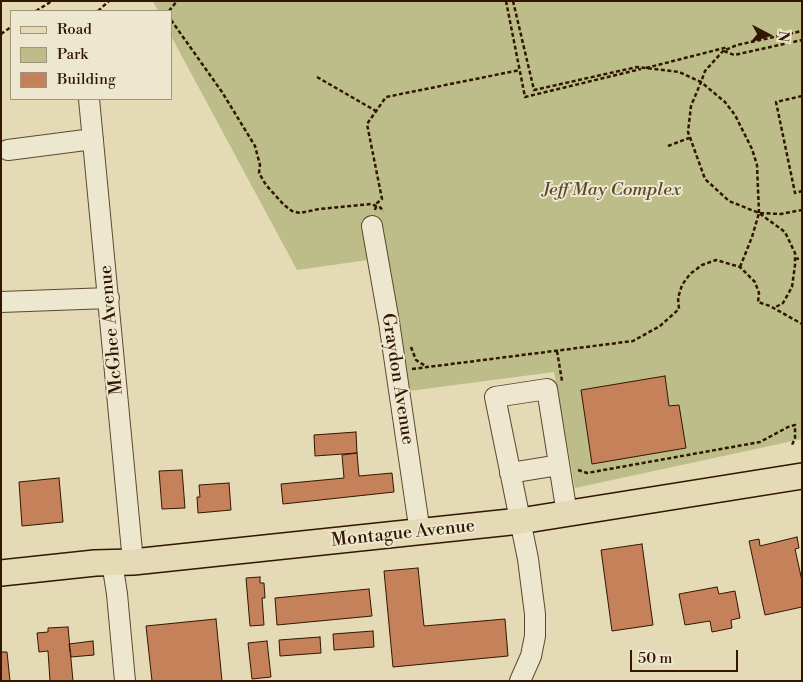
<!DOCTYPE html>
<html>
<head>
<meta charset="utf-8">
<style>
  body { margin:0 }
  #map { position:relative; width:803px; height:682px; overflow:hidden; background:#e4dab5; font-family:"Libre Bodoni",serif }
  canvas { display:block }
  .frame { position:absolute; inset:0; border:2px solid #321602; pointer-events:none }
  .legend { position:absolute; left:10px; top:10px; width:162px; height:90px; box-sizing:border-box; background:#ede7cf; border:1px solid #a2937d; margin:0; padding:6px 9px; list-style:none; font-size:15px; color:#321602 }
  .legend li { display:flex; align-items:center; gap:10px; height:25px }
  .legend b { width:25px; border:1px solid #a2937d }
  .north { position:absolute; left:743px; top:10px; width:50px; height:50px; -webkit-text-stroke:4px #ede7cf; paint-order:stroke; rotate:95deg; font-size:14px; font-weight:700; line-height:20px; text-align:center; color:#321602 }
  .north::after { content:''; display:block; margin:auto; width:18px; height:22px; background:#321602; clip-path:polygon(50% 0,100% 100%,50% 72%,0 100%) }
  .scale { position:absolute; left:630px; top:650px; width:108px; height:22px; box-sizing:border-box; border:2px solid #321602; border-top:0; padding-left:6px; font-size:15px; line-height:18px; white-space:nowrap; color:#321602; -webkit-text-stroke:4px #ede7cf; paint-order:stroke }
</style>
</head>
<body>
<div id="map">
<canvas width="803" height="682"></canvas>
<div class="frame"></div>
<ul class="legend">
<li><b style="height:6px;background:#e4dab5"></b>Road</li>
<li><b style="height:14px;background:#bcbd88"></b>Park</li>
<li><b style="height:14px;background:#c4815a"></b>Building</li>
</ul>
<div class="north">N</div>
<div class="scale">50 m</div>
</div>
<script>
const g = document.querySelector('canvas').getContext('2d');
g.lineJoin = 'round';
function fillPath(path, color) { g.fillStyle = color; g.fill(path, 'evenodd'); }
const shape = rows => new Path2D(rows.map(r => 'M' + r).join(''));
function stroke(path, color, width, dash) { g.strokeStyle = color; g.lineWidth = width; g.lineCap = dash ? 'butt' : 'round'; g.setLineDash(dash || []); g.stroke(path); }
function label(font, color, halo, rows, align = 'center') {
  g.font = font + ' "Libre Bodoni",serif'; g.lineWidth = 4; g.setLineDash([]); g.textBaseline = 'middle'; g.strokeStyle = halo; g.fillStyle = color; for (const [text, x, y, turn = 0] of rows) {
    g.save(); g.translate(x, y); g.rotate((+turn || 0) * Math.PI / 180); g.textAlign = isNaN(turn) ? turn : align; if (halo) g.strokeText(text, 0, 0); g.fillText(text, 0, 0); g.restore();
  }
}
fillPath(shape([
  [153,1,802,1,802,439,575,488,554,372,409,391,382,258,297,270,171,36,171,11,158,11]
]), '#bcbd88');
const building = shape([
  [665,376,669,406,679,405,686,448,592,464,581,390,665,376],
  [356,432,357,453,315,456,314,435,356,432],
  [357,453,359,476,392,473,394,492,283,504,281,484,344,478,342,455,357,453],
  [182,470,185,508,162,509,159,471,182,470],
  [59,478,63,522,22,526,19,482,59,478],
  [229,483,231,510,198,513,197,497,200,497,199,485,229,483],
  [797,537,799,548,795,549,802,581,802,607,765,615,749,541,759,539,760,546,797,537],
  [642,544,653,625,612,631,601,550,642,544],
  [418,568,424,626,505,619,508,656,393,667,384,571,418,568],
  [260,577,260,583,264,583,265,598,262,598,264,625,250,626,246,578,260,577],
  [717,587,719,594,735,591,740,618,731,620,732,628,712,632,710,621,685,625,679,594,717,587],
  [369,589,372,616,277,625,275,598,369,589],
  [216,619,222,681,152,681,146,626,216,619],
  [68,627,73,681,50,681,48,651,39,652,37,633,48,632,48,628,68,627],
  [373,631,374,647,334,650,333,634,373,631],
  [320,637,321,653,280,656,279,640,320,637],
  [93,641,94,655,71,657,69,644,93,641],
  [267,641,271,677,252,679,248,643,267,641],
  [1,652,7,652,10,681,1,681,1,652]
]);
fillPath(building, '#c4815a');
stroke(building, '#321602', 1);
const minor = shape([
  [89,99,133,562],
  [8,150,93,139],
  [372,226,389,322,420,533],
  [1,302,109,298],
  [510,473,559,465],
  [112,562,117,594,125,681],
  [520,681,531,656,535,636,535,614,528,559,495,397,547,389,567,514]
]);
const major = shape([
  [1,573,95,563,133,562,520,521,802,476]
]);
stroke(minor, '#5e472f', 22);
stroke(major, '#321602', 28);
stroke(shape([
  [506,1,525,97,641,69],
  [513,1,534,90,637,67,679,72,701,82,705,71,723,51,737,45,802,31],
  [36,11,52,1],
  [98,11,109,1],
  [169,11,177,1],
  [171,20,222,92,255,146,260,165,259,173,266,185,284,205,292,211,300,213,319,209,371,204,381,208,383,212],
  [1,34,11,27],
  [724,51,734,55,802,40],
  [646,68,728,47],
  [317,77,376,111],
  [802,96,776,102,795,193,802,191],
  [668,146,689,138],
  [375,210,377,203,382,199,367,124,386,97,520,70],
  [759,213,757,165,752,149,735,115,725,102,701,82,691,106,688,132,705,179,729,201,759,213,781,214,802,210],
  [795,259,802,258],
  [740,267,752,237,759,213,785,232,795,253,795,265,792,287,783,303,774,308],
  [411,347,416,360,427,367],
  [557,351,562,381],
  [412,369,633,341,660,326,679,309,678,298,682,285,690,274,702,265,716,260,740,267,755,282,759,293,758,302,770,306,802,324],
  [578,470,587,473,760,442,788,427,795,425,795,438,792,445]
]), '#321602', 2.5, [4, 2.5]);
stroke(minor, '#ede7cf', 20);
stroke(major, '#e4dab5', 25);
label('italic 18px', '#5b482a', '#ede7cf', [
  ["Jeff May Complex",612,191]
]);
label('18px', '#321602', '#ede7cf', [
  ["McGhee Avenue",112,330,-95],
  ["Graydon Avenue",397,379,81],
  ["Montague Avenue",403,534,-6]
]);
</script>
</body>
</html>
